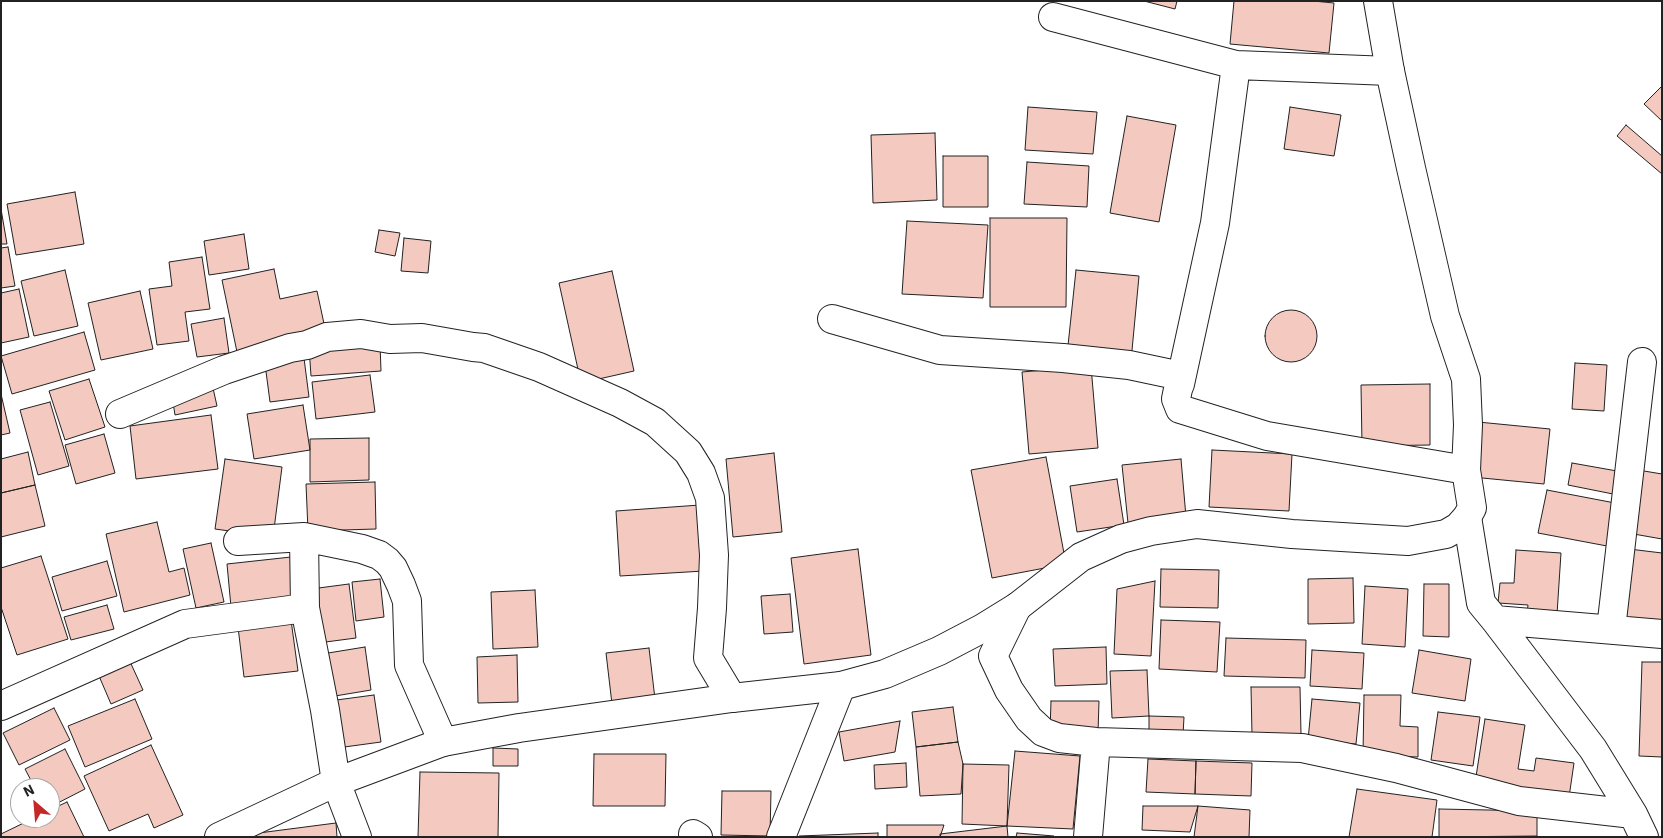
<!DOCTYPE html>
<html>
<head>
<meta charset="utf-8">
<style>
  body { margin:0 }
  #map { position:relative; width:1663px; height:838px; overflow:hidden; background:#fff; font-family:"IBM Plex Sans",sans-serif }
  canvas { display:block }
  .frame { position:absolute; inset:0; border:2px solid #222; pointer-events:none }
  .north { position:absolute; left:10px; top:778px; width:50px; height:50px; box-sizing:border-box; background:#fff; border:1px solid #a7a7a7; border-radius:50%; rotate:333deg; font-size:14px; font-weight:700; line-height:20px; text-align:center; color:#222 }
  .north::after { content:''; display:block; margin:auto; width:18px; height:22px; background:#c62828; clip-path:polygon(50% 0,100% 100%,50% 72%,0 100%) }
</style>
</head>
<body>
<div id="map">
<canvas width="1663" height="838"></canvas>
<div class="frame"></div>
<div class="north">N</div>
</div>
<script>
const g = document.querySelector('canvas').getContext('2d');
g.lineJoin = 'round';
function fillPath(path, color) { g.fillStyle = color; g.fill(path, 'evenodd'); }
const shape = rows => new Path2D(rows.map(r => 'M' + r).join(''));
function stroke(path, color, width, dash) { g.strokeStyle = color; g.lineWidth = width; g.lineCap = dash ? 'butt' : 'round'; g.setLineDash(dash || []); g.stroke(path); }
const building = shape([
  [1144,1,1177,1,1175,9,1144,1],
  [1234,1,1313,1,1334,3,1329,53,1230,44,1234,1],
  [1662,86,1662,121,1644,104,1662,86],
  [1028,107,1097,112,1093,154,1025,150,1028,107],
  [1290,107,1341,115,1334,156,1284,149,1290,107],
  [1127,116,1176,125,1159,222,1110,213,1127,116],
  [1626,125,1662,156,1662,174,1617,136,1626,125],
  [935,133,937,200,873,203,871,135,935,133],
  [943,156,988,156,988,207,943,207,943,156],
  [1027,162,1089,166,1087,207,1024,204,1027,162],
  [75,192,84,244,16,255,7,204,75,192],
  [1,209,7,244,1,244,1,209],
  [990,218,1067,218,1066,307,990,307,990,218],
  [907,221,988,225,983,298,902,294,907,221],
  [379,230,400,233,395,256,375,252,379,230],
  [244,234,249,269,209,275,204,241,244,234],
  [404,238,431,241,428,273,401,271,404,238],
  [8,247,15,286,1,288,1,248,8,247],
  [202,257,210,309,185,312,189,341,157,345,149,289,172,286,169,262,202,257],
  [274,269,280,299,317,291,326,333,237,352,222,280,274,269],
  [65,270,78,326,34,336,21,281,65,270],
  [1076,270,1139,276,1131,361,1067,355,1076,270],
  [612,271,634,371,581,383,559,283,612,271],
  [19,289,29,337,1,343,1,293,19,289],
  [140,291,153,349,101,360,88,303,140,291],
  '1265 336a26 26 0 1 1 52 0a26 26 0 1 1-52 0Z',
  [224,318,229,353,197,357,191,324,224,318],
  [84,332,95,370,12,394,1,356,84,332],
  [380,344,381,371,311,376,309,347,380,344],
  [304,358,309,397,270,402,265,364,304,358],
  [1575,363,1607,365,1604,411,1572,409,1575,363],
  [1091,366,1098,448,1029,454,1022,372,1091,366],
  [370,375,375,412,316,419,312,382,370,375],
  [89,379,105,427,65,440,49,391,89,379],
  [1430,384,1430,445,1362,446,1361,385,1430,384],
  [213,388,217,406,175,415,172,396,213,388],
  [1,394,10,433,1,435,1,394],
  [50,402,69,466,38,475,20,410,50,402],
  [303,405,310,450,254,459,247,414,303,405],
  [211,415,218,469,136,479,130,426,211,415],
  [1478,422,1550,429,1544,484,1472,477,1478,422],
  [104,434,115,473,76,484,65,445,104,434],
  [369,438,369,480,310,482,310,439,369,438],
  [1212,450,1292,454,1289,511,1209,507,1212,450],
  [28,452,35,485,1,493,1,459,28,452],
  [774,453,782,532,733,537,726,459,774,453],
  [1046,457,1066,564,992,578,971,470,1046,457],
  [225,459,282,467,273,537,215,529,225,459],
  [1181,459,1186,517,1128,523,1122,465,1181,459],
  [1572,463,1617,471,1613,494,1568,485,1572,463],
  [1638,470,1662,474,1662,539,1628,533,1638,470],
  [1117,479,1124,525,1077,532,1070,486,1117,479],
  [375,482,376,529,308,531,306,484,375,482],
  [35,485,45,526,1,537,1,493,35,485],
  [1547,490,1615,503,1607,546,1538,533,1547,490],
  [700,505,704,571,620,576,616,511,700,505],
  [157,522,169,572,184,568,190,595,124,612,106,534,157,522],
  [211,543,224,602,196,608,183,549,211,543],
  [858,549,871,655,804,664,791,558,858,549],
  [1629,549,1662,553,1662,625,1621,621,1629,549],
  [1516,550,1561,553,1557,614,1527,613,1528,605,1498,603,1500,583,1514,583,1516,550],
  [41,556,68,639,17,655,1,607,1,568,41,556],
  [291,557,296,600,231,607,227,564,291,557],
  [107,561,117,596,62,611,52,577,107,561],
  [1161,569,1219,570,1218,608,1160,607,1161,569],
  [1353,578,1354,623,1308,624,1308,579,1353,578],
  [380,579,384,617,356,621,352,582,380,579],
  [1155,581,1151,656,1114,654,1117,589,1155,581],
  [349,584,356,638,318,643,311,589,349,584],
  [1424,584,1449,584,1449,637,1423,636,1424,584],
  [1365,586,1408,589,1405,647,1362,644,1365,586],
  [535,590,538,647,493,649,491,592,535,590],
  [790,594,793,632,764,634,761,596,790,594],
  [107,605,114,629,71,640,64,617,107,605],
  [291,620,298,671,244,677,238,627,291,620],
  [1161,620,1220,622,1217,672,1159,669,1161,620],
  [1226,638,1306,640,1305,678,1224,676,1226,638],
  [365,647,371,690,329,697,322,654,365,647],
  [1106,647,1107,684,1055,686,1053,649,1106,647],
  [649,648,655,699,612,704,606,653,649,648],
  [1312,650,1364,653,1362,689,1310,686,1312,650],
  [1419,650,1471,659,1465,701,1412,693,1419,650],
  [127,655,143,690,111,704,96,669,127,655],
  [517,655,518,702,478,703,477,657,517,655],
  [1642,662,1662,662,1662,757,1639,756,1642,662],
  [1147,670,1149,716,1112,718,1110,671,1147,670],
  [1251,687,1300,687,1301,734,1252,735,1251,687],
  [374,695,381,742,337,748,329,701,374,695],
  [1364,695,1401,695,1400,726,1418,727,1418,757,1363,755,1364,695],
  [135,699,152,739,85,767,68,726,135,699],
  [1312,699,1360,703,1356,744,1308,740,1312,699],
  [1051,701,1099,701,1098,733,1050,732,1051,701],
  [953,707,958,742,916,747,912,712,953,707],
  [54,708,70,740,19,765,3,733,54,708],
  [1438,712,1480,717,1473,766,1431,760,1438,712],
  [1149,716,1184,717,1183,735,1149,734,1149,716],
  [1485,719,1525,725,1518,769,1534,771,1536,758,1574,763,1568,804,1475,783,1485,719],
  [900,721,895,752,844,761,839,732,900,721],
  [958,742,963,764,961,794,920,796,916,747,958,742],
  [151,745,183,815,154,828,148,814,109,831,84,776,151,745],
  [493,748,518,749,518,766,493,766,493,748],
  [65,749,85,789,50,807,50,788,35,788,25,769,65,749],
  [1015,751,1080,756,1073,829,1007,826,1015,751],
  [594,754,666,754,665,806,593,806,594,754],
  [1148,759,1196,761,1195,794,1146,792,1148,759],
  [1196,761,1252,763,1251,796,1195,794,1196,761],
  [906,763,907,787,875,789,874,765,906,763],
  [963,764,1009,765,1007,826,962,824,963,764],
  [420,772,499,773,498,837,418,837,420,772],
  [1357,789,1437,800,1432,837,1349,837,1357,789],
  [722,791,771,791,770,836,721,835,722,791],
  [67,802,84,837,2,837,1,834,34,818,50,818,50,810,67,802],
  [1143,806,1198,806,1190,832,1142,830,1143,806],
  [1198,806,1250,810,1249,837,1194,837,1198,806],
  [1439,809,1537,811,1537,836,1439,837,1439,809],
  [336,823,337,837,251,837,251,834,336,823],
  [887,825,944,825,940,837,887,837,887,825],
  [1007,826,1008,837,940,837,940,834,1007,826],
  [878,833,878,837,799,837,799,836,878,833],
  [1017,833,1054,836,1054,837,1016,837,1017,833]
]);
fillPath(building, '#f3c9c0');
stroke(building, '#222', 1);
const minor = shape([
  [1053,17,1236,65,1390,71],
  [1236,65,1215,223,1180,384,1178,389,1176,399,1180,409,1267,436,1466,470],
  [832,319,940,350,1063,358,1129,365,1181,376],
  [120,414,224,370,290,348,307,345,327,337,361,334,390,339,422,338,473,347,484,348,539,367,620,403,655,422,688,452,701,473,710,498,714,555,712,608,708,658,732,698],
  [1467,517,1481,603,1495,620,1593,749,1633,814,1644,837],
  [304,537,305,608,325,710,336,782,357,837],
  [238,541,304,537,362,549,379,555,387,561,393,568,401,585,407,601,409,665,443,742],
  [1017,607,993,656,1009,690,1029,719,1043,732,1059,738,1096,742,1302,748,1396,768,1519,801,1633,814],
  [1495,620,1662,634],
  [1611,629,1642,362],
  [1,706,185,624,305,608],
  [693,834,698,837],
  [781,837,841,686],
  [1088,837,1096,742]
]);
const tertiary = shape([
  [219,837,336,782,443,742,519,728,732,698,841,686,885,674,939,651,983,628,1017,607,1081,557,1121,539,1151,531,1197,524,1292,534,1408,541,1446,534,1458,527,1467,517,1472,508,1466,470,1468,425,1466,379,1445,316,1411,168,1390,71,1378,1]
]);
stroke(minor, '#222', 30);
stroke(tertiary, '#222', 30);
stroke(minor, '#fff', 28);
stroke(tertiary, '#fff', 28);
</script>
</body>
</html>
